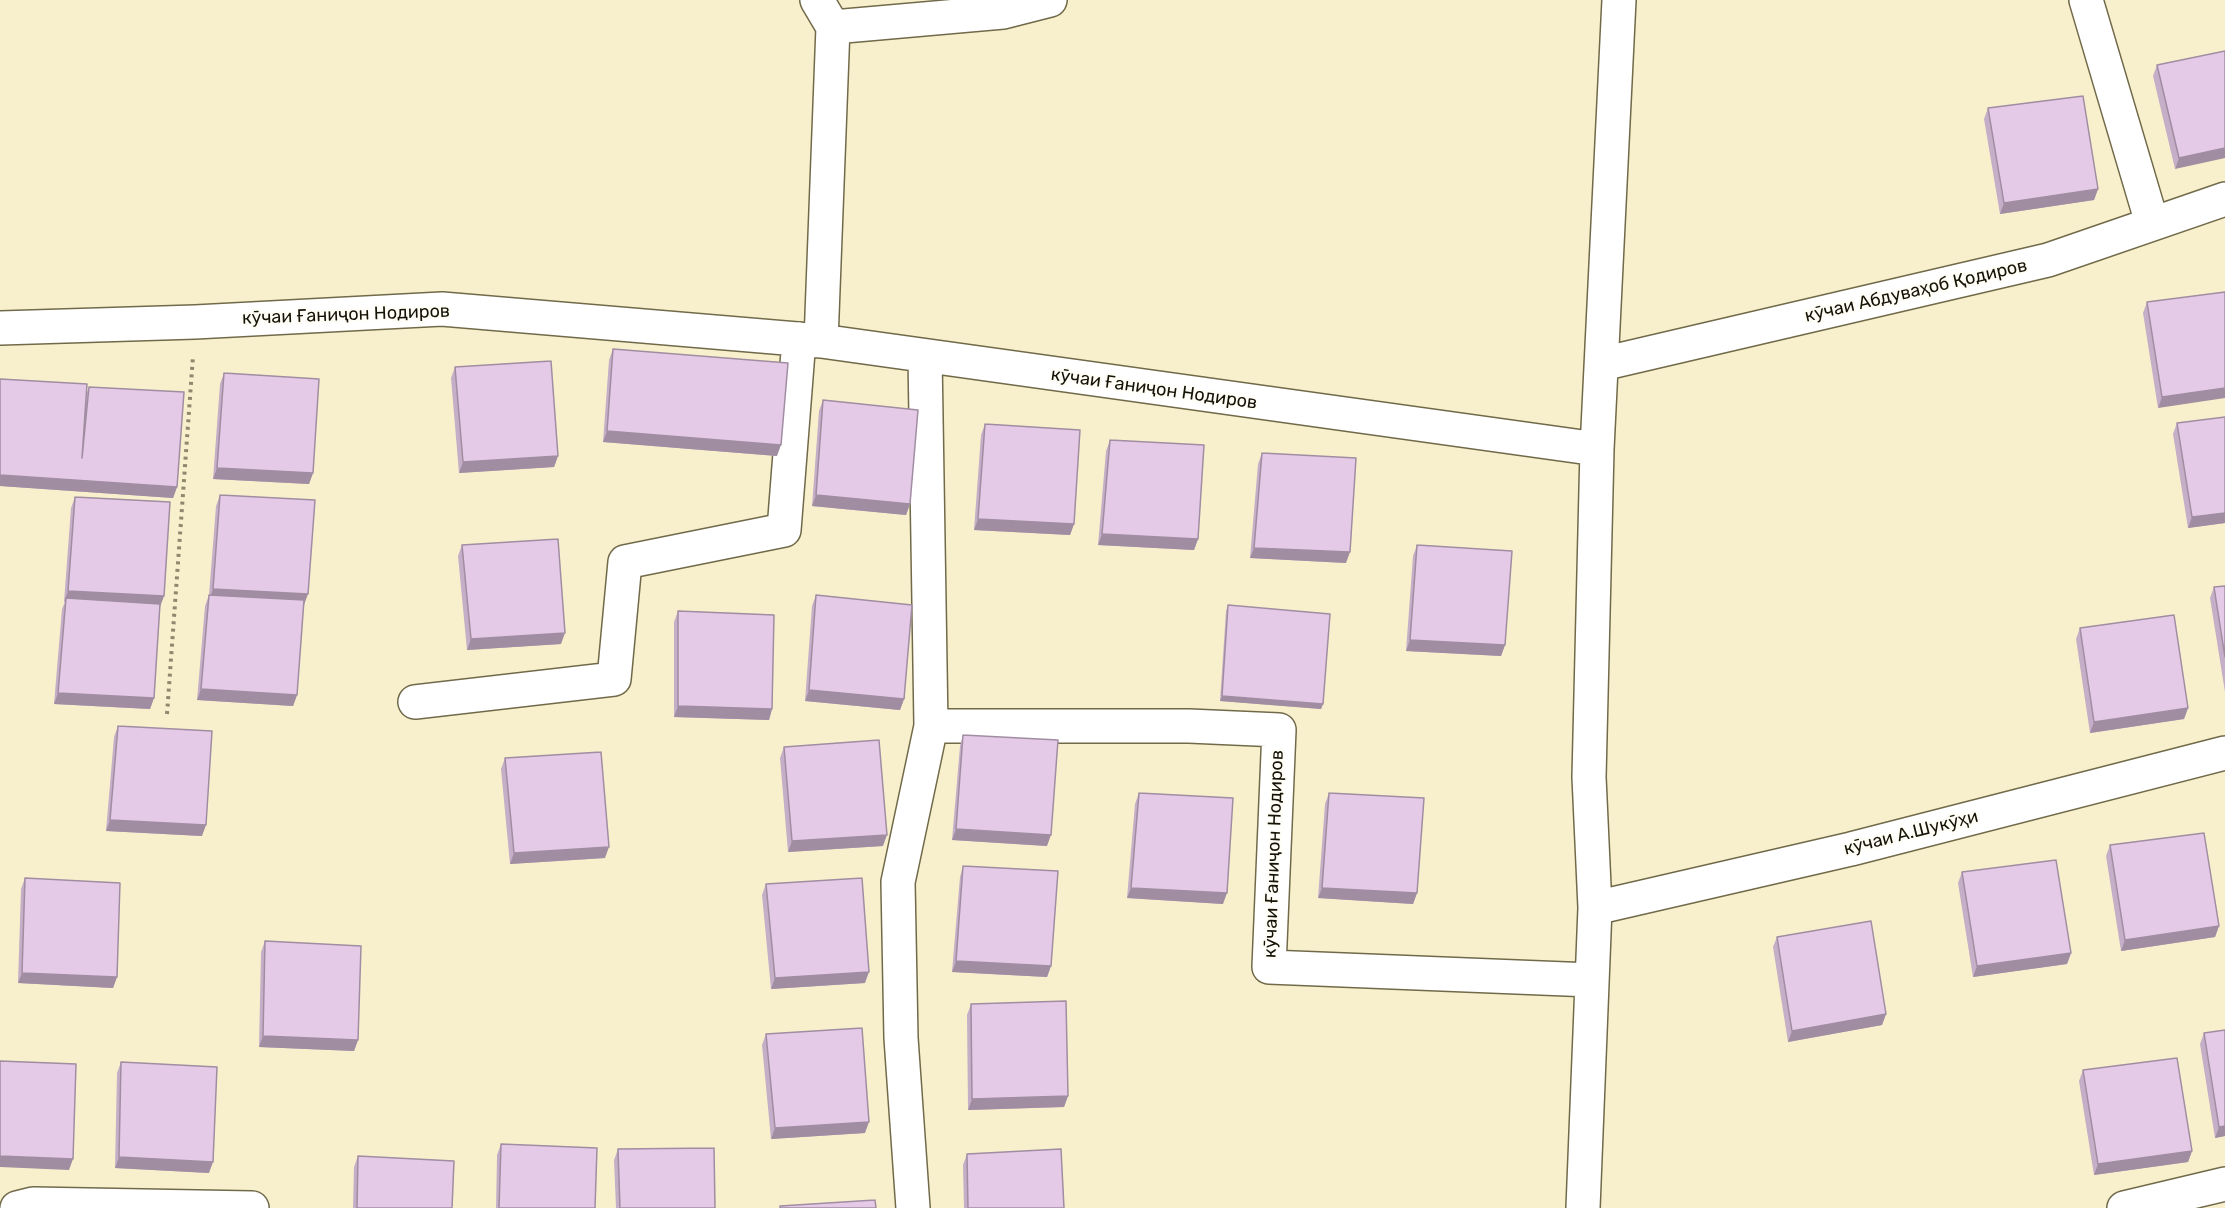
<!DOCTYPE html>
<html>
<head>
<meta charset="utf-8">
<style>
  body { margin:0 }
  canvas { display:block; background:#f8f0cc }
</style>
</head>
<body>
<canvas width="2225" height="1208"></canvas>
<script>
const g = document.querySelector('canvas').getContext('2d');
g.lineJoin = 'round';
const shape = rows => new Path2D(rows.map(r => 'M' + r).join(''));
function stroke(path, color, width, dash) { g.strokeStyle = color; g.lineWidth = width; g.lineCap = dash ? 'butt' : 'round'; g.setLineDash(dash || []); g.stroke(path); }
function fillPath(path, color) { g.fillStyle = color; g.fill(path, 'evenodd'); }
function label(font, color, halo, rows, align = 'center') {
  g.font = font + ' Rubik,sans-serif'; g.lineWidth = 4.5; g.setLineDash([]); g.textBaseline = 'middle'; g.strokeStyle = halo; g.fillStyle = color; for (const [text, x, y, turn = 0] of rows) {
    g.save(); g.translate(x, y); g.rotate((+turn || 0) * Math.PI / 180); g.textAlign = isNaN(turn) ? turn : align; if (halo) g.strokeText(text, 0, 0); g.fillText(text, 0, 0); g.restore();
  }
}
const minor = shape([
  [817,0,833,27,1003,12,1050,0],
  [2086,0,2152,223],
  [0,328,195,322,442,309,821,341,1597,449],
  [821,341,833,27],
  [1602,364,2048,260,2225,199],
  [415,702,614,679,625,562,784,530,799,339],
  [931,726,1189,726,1279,730,1269,967,1591,980],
  [1595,908,1851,849,2225,753],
  [17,1208,33,1204,252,1208],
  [913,1208,901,1038,898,882,931,726,925,356],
  [1583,1208,1595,908,1589,777,1597,449,1619,0],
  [2124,1208,2225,1184]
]);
stroke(minor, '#716a4a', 36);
stroke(shape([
  [167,714,193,356]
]), '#8e886f', 4, [3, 4.5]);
stroke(minor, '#fff', 33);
fillPath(shape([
  [2225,51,2175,169,2153,76,2157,65],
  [1988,108,2098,189,2094,200,2000,214,1984,119],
  [2225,292,2158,408,2143,313,2147,302],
  [613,349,777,456,603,442,609,360],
  [455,367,558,456,554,467,459,473,451,378],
  [224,373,313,473,309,484,213,479,220,384],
  [89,387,177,487,173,498,0,486,86,395],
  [823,400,910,504,906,515,812,506,819,411],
  [2225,417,2225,523,2188,528,2173,434,2177,423],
  [985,424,1074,524,1070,535,974,530,981,435],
  [1110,440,1198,539,1194,550,1098,545,1106,451],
  [1262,453,1346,563,1250,558,1258,464],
  [220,495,304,605,303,605,297,695,293,706,197,700,205,606,209,595,216,506],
  [75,497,164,596,160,605,154,698,150,709,54,704,62,609,65,602,64,602,71,508],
  [462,545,561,644,467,650,458,556],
  [1417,545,1505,645,1501,656,1406,651,1413,556],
  [2225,586,2225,692,2210,598,2214,587],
  [816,595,904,699,900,710,805,701,812,606],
  [1228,605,1323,704,1321,709,1220,701,1226,611],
  [678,611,772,709,769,720,674,717,674,622],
  [2080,628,2188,708,2184,719,2090,733,2076,639],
  [118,726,202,836,106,831,114,737],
  [963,735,1047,846,952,840,960,746],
  [784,747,883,846,788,852,780,758],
  [505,758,605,858,510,864,501,769],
  [1139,793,1223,904,1127,898,1135,804],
  [1329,793,1417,893,1413,904,1318,898,1325,804],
  [2110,845,2219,926,2215,937,2121,951,2106,856],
  [963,866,1051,966,1047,977,952,972,960,877],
  [1962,872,2071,953,2067,964,1973,977,1958,883],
  [25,878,117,977,113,988,18,983,21,889],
  [766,884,865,983,771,989,762,895],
  [1777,937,1886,1014,1882,1025,1788,1042,1773,947],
  [265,941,358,1040,354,1051,259,1047,261,952],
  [971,1004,1068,1096,1064,1107,968,1110,967,1015],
  [2204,1033,2225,1136,2215,1138,2200,1044],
  [766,1034,865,1133,771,1139,762,1045],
  [121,1062,209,1173,115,1168,117,1073],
  [2083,1070,2192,1151,2188,1162,2094,1175,2079,1081],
  [501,1144,595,1208,496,1208,497,1155],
  [618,1149,715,1208,616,1208,614,1160],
  [967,1154,1064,1208,964,1208,963,1165],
  [358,1156,452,1208,353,1208,354,1167]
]), '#c5aec7');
fillPath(shape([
  [2225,148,2225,158,2175,169,2179,158],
  [2098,189,2094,200,2000,214,2004,203],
  [2225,388,2225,398,2158,408,2162,397],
  [607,431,781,445,777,456,603,442],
  [558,456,554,467,459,473,463,462],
  [217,468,313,473,309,484,213,479],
  [0,475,177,487,173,498,0,486],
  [816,495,910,504,906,515,812,506],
  [2225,513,2225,523,2188,528,2192,517],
  [978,519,1074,524,1070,535,974,530],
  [1102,534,1198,539,1194,550,1098,545],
  [1254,548,1350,552,1346,563,1250,558],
  [213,589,308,594,304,605,209,600],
  [68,591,164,596,160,607,66,598,64,602],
  [565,633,561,644,467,650,471,639],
  [1410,640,1505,645,1501,656,1406,651],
  [201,689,297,695,293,706,197,700],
  [809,690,904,699,900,710,805,701],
  [58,693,154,698,150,709,54,704],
  [1222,696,1323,704,1321,709,1220,701],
  [678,706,772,709,769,720,674,717],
  [2188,708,2184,719,2090,733,2094,722],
  [110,820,206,825,202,836,106,831],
  [956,829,1051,835,1047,846,952,840],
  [887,835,883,846,788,852,792,841],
  [609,847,605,858,510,864,514,853],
  [1131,888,1227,893,1223,904,1127,898],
  [1322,888,1417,893,1413,904,1318,898],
  [2219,926,2215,937,2121,951,2125,940],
  [2071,953,2067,964,1973,977,1977,966],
  [956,961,1051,966,1047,977,952,972],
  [869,972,865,983,771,989,775,978],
  [22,973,117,977,113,988,18,983],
  [1886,1014,1882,1025,1788,1042,1792,1031],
  [263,1036,358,1040,354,1051,259,1047],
  [1068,1096,1064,1107,968,1110,972,1099],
  [869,1122,865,1133,771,1139,775,1128],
  [2225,1126,2225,1136,2215,1138,2219,1127],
  [2192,1151,2188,1162,2094,1175,2098,1164],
  [0,1156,73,1159,69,1170,0,1167],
  [119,1157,213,1162,209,1173,115,1168]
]), '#a08da2');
const building = shape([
  [2225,51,2225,148,2179,158,2157,65,2225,51],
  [2083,96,2098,189,2004,203,1988,108,2083,96],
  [2225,292,2225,388,2162,397,2147,302,2225,292],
  [613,349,788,363,781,445,607,431,613,349],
  [551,361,558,456,463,462,455,367,551,361],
  [224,373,319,379,313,473,217,468,224,373],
  [0,379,87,384,82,458,89,387,184,392,177,487,0,475,0,379],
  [823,400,918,410,910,504,816,495,823,400],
  [2225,417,2225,513,2192,517,2177,423,2225,417],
  [985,424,1080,430,1074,524,978,519,985,424],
  [1110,440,1204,445,1198,539,1102,534,1110,440],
  [1262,453,1356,458,1350,552,1254,548,1262,453],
  [220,495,315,500,308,594,213,589,220,495],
  [75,497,170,502,164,596,68,591,75,497],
  [558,539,565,633,471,639,462,545,558,539],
  [1417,545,1512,551,1505,645,1410,640,1417,545],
  [2225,586,2225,657,2214,587,2225,586],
  [209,595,304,600,297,695,201,689,209,595],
  [816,595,912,605,904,699,809,690,816,595],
  [66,598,160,604,154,698,58,693,66,598],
  [1228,605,1330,614,1323,704,1222,696,1228,605],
  [678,611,774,615,772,709,678,706,678,611],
  [2174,615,2188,708,2094,722,2080,628,2174,615],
  [118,726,212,731,206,825,110,820,118,726],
  [963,735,1058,740,1051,835,956,829,963,735],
  [879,740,887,835,792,841,784,747,879,740],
  [601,752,609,847,514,853,505,758,601,752],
  [1139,793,1233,798,1227,893,1131,888,1139,793],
  [1329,793,1424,798,1417,893,1322,888,1329,793],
  [2204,833,2219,926,2125,940,2110,845,2204,833],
  [2056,860,2071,953,1977,966,1962,872,2056,860],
  [963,866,1058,871,1051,966,956,961,963,866],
  [25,878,120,883,117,977,22,973,25,878],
  [862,878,869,972,775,978,766,884,862,878],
  [1871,921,1886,1014,1792,1031,1777,937,1871,921],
  [265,941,361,946,358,1040,263,1036,265,941],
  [1066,1001,1068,1096,972,1099,971,1004,1066,1001],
  [862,1028,869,1122,775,1128,766,1034,862,1028],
  [2225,1030,2225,1126,2219,1127,2204,1033,2225,1030],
  [2177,1058,2192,1151,2098,1164,2083,1070,2177,1058],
  [0,1061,76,1064,73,1159,0,1156,0,1061],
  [121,1062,217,1067,213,1162,119,1157,121,1062],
  [501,1144,597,1148,595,1208,499,1208,501,1144],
  [714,1148,715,1208,620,1208,618,1149,714,1148],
  [1061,1149,1064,1208,968,1208,967,1154,1061,1149],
  [358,1156,454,1161,452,1208,357,1208,358,1156],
  [875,1200,876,1208,780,1208,780,1206,875,1200]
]);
fillPath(building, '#e5cae7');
stroke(building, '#a08da2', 1.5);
label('18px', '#151206', '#fefdf6', [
  ["кӯчаи Абдуваҳоб Қодиров",1916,291,-13],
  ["кӯчаи Ғаниҷон Нодиров",346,315,-2],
  ["кӯчаи Ғаниҷон Нодиров",1154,389,8],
  ["кӯчаи А.Шукӯҳи",1911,833,-14],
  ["кӯчаи Ғаниҷон Нодиров",1274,854,-88]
]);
</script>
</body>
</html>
